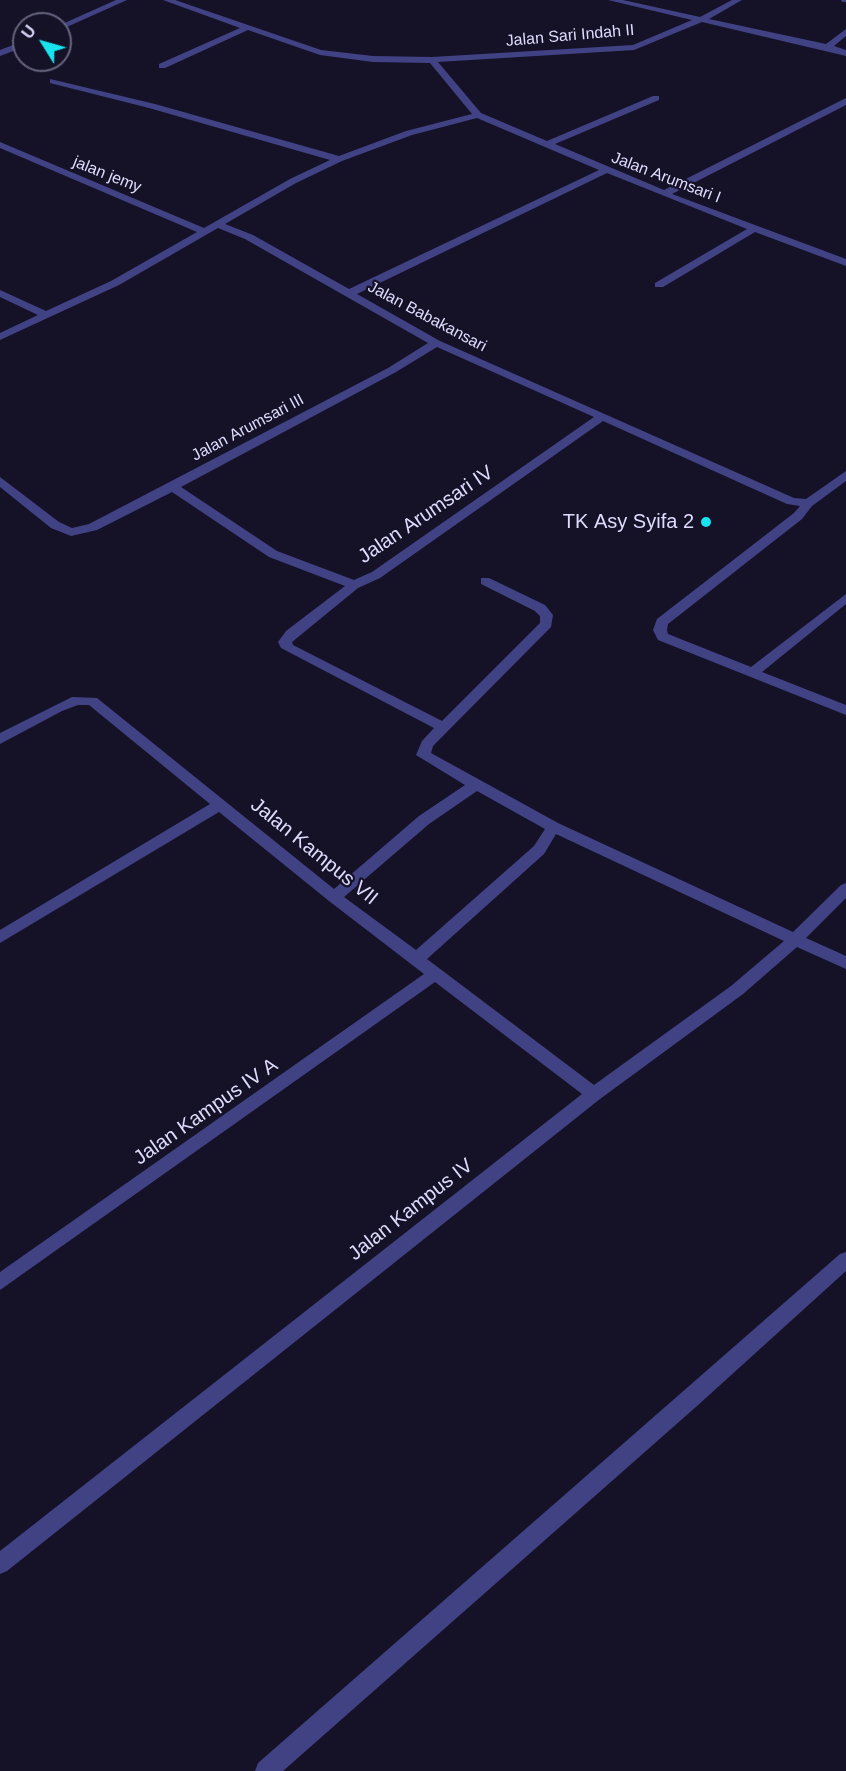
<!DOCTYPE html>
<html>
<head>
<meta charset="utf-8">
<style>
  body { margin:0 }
  #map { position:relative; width:846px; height:1771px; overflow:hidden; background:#151228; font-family:Arial,sans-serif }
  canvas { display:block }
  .north { position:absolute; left:12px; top:12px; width:60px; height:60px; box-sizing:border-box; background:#151228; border:2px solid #65637d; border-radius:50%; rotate:307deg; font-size:16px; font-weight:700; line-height:24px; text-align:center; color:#dedcfc }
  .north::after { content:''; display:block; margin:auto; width:21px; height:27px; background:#17e4ee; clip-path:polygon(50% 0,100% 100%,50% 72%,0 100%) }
</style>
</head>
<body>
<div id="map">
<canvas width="846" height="1771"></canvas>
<div class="north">U</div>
</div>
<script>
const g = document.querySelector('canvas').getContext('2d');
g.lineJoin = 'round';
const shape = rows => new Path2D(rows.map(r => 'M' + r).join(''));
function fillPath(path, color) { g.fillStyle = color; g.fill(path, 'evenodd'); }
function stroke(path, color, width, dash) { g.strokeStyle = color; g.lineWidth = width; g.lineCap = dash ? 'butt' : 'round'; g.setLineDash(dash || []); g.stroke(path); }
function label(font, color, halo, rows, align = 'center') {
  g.font = font + ' Arial,sans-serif'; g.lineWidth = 4.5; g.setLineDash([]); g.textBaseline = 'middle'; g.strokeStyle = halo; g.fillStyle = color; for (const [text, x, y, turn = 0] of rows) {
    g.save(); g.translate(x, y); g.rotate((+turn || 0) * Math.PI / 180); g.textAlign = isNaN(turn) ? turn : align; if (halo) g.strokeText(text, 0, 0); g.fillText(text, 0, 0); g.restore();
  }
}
fillPath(shape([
  [116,0,127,0,60,30,60,25,116,0],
  [163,0,175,0,321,50,373,56,432,57,633,45,692,20,608,0,623,0,700,17,732,0,742,0,709,19,826,44,846,29,846,36,834,46,846,50,846,56,702,22,634,50,438,62,481,113,547,141,653,96,659,96,659,100,555,144,664,190,846,98,846,105,672,194,846,259,846,266,755,232,663,287,655,287,655,283,747,229,607,173,357,294,440,341,794,498,806,499,846,471,846,481,812,506,802,519,668,624,667,630,668,634,751,667,846,594,846,604,762,672,846,705,846,715,658,640,653,630,657,619,794,513,800,506,787,504,603,421,380,578,358,588,292,642,293,645,442,721,540,623,540,616,535,611,481,584,481,578,489,578,545,605,553,615,551,627,433,746,431,753,558,823,793,932,841,885,846,883,846,898,806,938,846,956,846,969,797,947,743,994,600,1099,7,1571,0,1574,0,1551,582,1094,435,982,0,1290,0,1272,424,974,329,901,219,812,0,943,0,930,210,804,89,705,78,705,62,711,0,744,0,733,72,697,97,698,334,889,419,816,465,785,416,755,422,741,434,728,281,648,278,642,286,631,345,586,269,557,172,492,97,530,71,536,51,528,0,487,0,477,59,522,72,528,89,524,388,368,428,343,245,239,218,228,119,285,0,340,0,333,38,315,0,297,0,290,46,311,111,281,197,232,0,148,0,142,204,228,290,179,330,160,149,108,50,83,50,79,155,104,339,156,406,131,472,114,430,63,373,62,320,55,248,30,165,68,159,68,159,64,240,28,163,0],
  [477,118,599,170,349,289,253,235,225,224,296,183,342,161,412,135,477,118],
  [437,347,594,417,372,572,354,580,277,551,181,487,396,372,437,347],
  [477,791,545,829,534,846,416,950,344,897,429,824,477,791],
  [556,834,784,941,731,986,594,1085,427,959,544,854,556,834],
  [841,0,846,0,846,2,842,2,841,0],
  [24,41,24,47,0,56,0,50,24,41],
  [846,1252,846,1271,697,1406,283,1771,255,1771,258,1763,840,1254,846,1252]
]), '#414284');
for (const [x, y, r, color] of [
  [706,522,6,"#17e4ee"]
]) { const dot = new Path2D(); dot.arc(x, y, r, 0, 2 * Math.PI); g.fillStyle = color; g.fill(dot); stroke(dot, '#151228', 2); }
label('16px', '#dedcfc', '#151228', [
  ["Jalan Sari Indah II",570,36,-5],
  ["jalan jemy",107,175,22],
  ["Jalan Arumsari I",666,178,21],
  ["Jalan Babakansari",427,317,28],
  ["Jalan Arumsari III",248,428,-28]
]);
label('20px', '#dedcfc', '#151228', [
  ["Jalan Arumsari IV",426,515,-34],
  ["Jalan Kampus VII",314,852,39],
  ["Jalan Kampus IV A",206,1112,-35],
  ["Jalan Kampus IV",411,1210,-38]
]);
label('20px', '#dedcfc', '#151228', [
  ["TK Asy Syifa 2",694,522]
], 'right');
</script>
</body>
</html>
